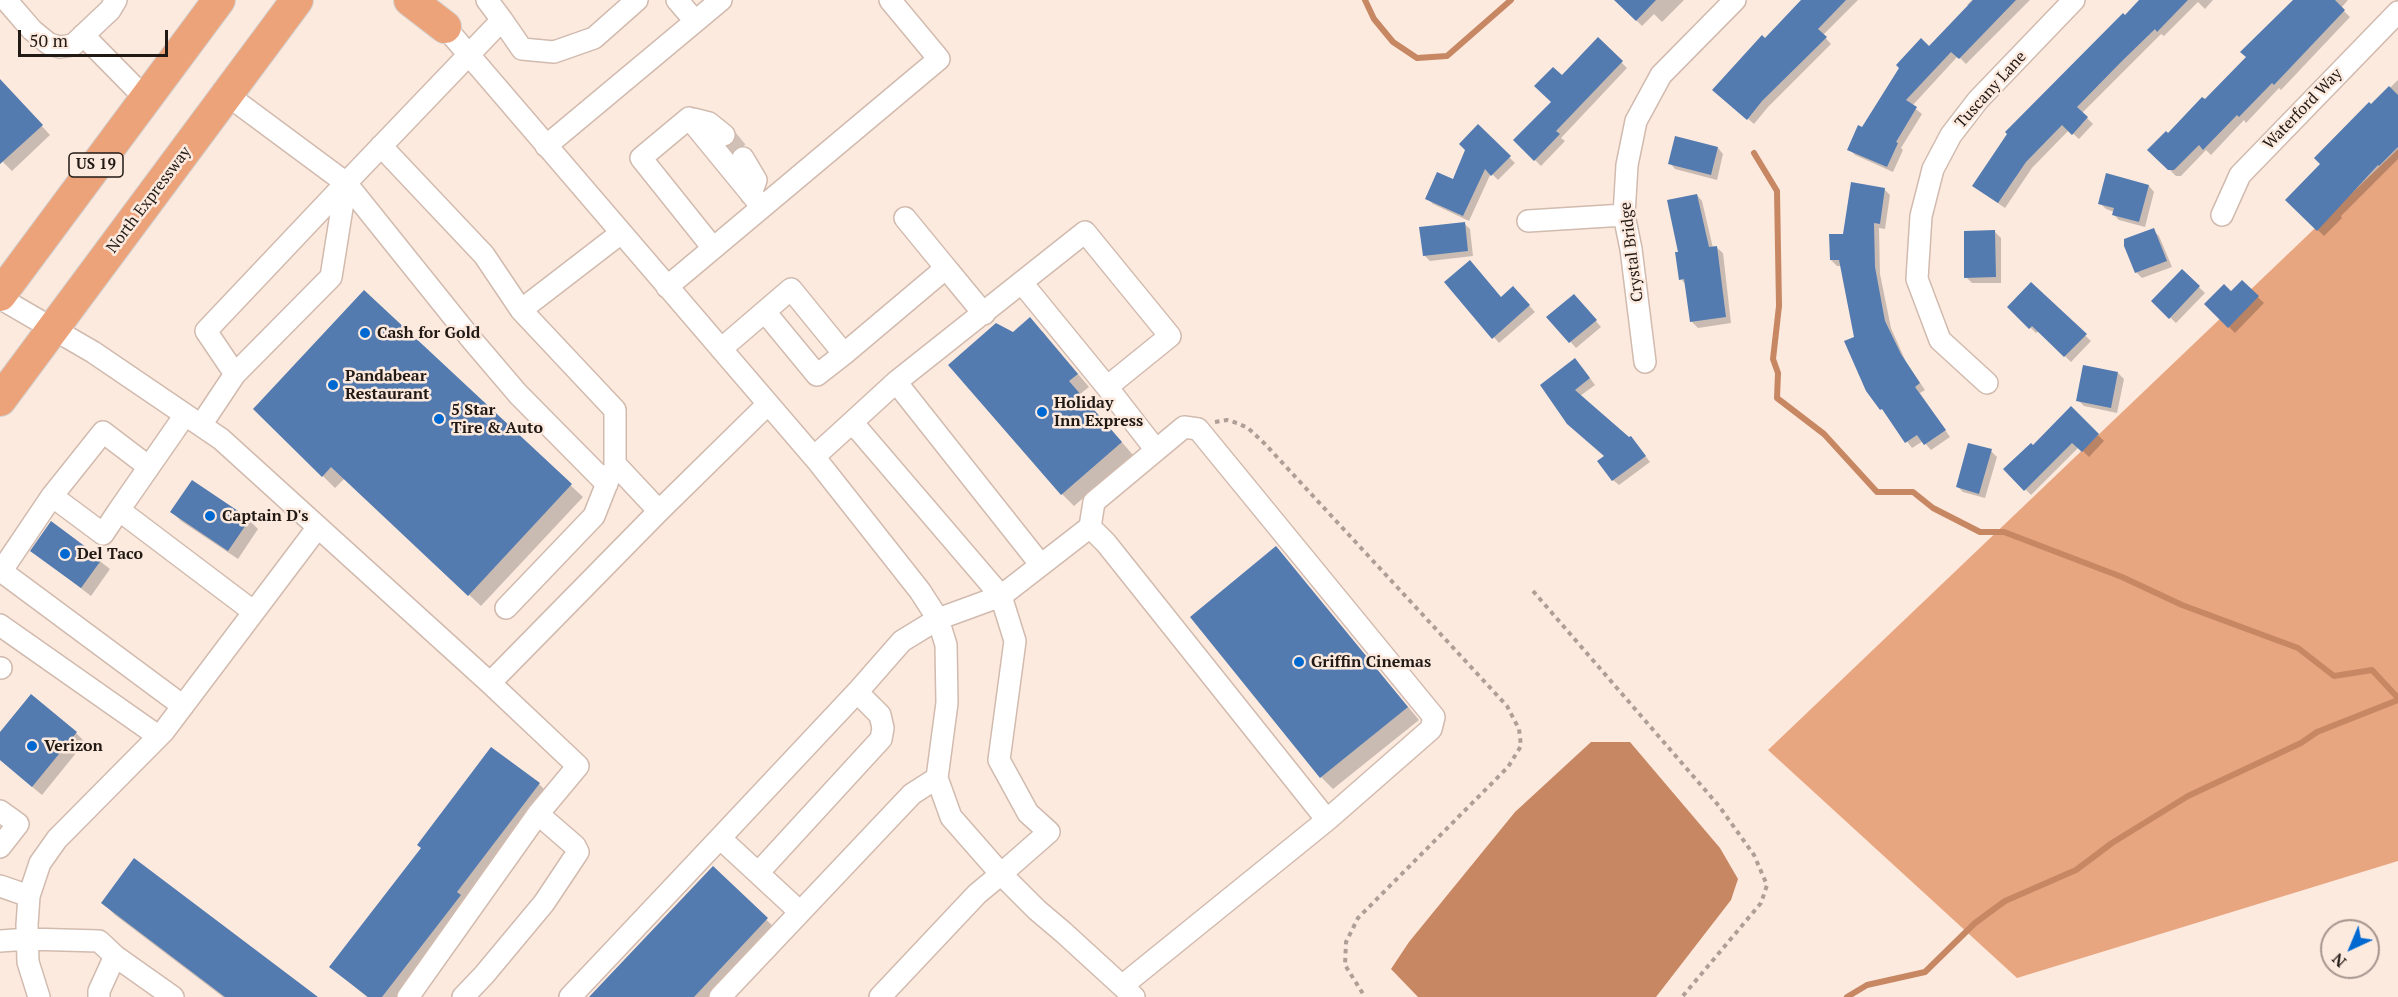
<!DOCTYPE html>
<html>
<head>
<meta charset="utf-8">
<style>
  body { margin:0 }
  #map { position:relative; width:2398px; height:997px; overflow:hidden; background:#fdeadf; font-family:"PT Serif",serif }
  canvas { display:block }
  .north { position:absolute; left:2320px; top:919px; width:60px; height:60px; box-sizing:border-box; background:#fdeadf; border:2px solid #a5968e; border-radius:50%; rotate:224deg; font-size:16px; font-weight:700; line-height:24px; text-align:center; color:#211914 }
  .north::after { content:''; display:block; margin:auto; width:21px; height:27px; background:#0069d1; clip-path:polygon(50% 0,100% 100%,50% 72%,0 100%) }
  .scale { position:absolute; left:18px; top:30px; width:150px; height:27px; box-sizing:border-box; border:3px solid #211914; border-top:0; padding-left:8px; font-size:18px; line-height:21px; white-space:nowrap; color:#211914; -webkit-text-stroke:4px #fdeadf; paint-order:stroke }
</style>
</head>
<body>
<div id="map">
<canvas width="2398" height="997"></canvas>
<div class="north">N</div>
<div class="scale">50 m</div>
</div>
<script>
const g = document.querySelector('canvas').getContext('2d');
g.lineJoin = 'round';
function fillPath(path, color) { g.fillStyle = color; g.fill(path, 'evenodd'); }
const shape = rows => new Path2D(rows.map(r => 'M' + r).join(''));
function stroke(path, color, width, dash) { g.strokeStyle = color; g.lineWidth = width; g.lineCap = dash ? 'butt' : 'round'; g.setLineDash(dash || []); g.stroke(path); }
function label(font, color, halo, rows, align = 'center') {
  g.font = font + ' "PT Serif",serif'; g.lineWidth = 5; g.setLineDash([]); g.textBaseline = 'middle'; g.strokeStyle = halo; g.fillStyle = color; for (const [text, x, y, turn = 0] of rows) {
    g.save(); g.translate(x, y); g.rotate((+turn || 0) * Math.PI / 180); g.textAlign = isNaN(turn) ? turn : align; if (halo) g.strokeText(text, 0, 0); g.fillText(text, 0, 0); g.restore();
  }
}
fillPath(shape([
  [2398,149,2398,861,2017,978,1768,750]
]), '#e8a680');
fillPath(shape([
  [1591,742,1630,742,1720,848,1738,879,1731,900,1656,997,1418,997,1391,969,1409,942,1515,812]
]), '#c78763');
fillPath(shape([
  [1616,0,1684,0,1662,22,1654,14,1642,26],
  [1802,0,1858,0,1823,35,1831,44,1768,107,1754,124,1720,95,1765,40],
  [1972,0,2030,0,1966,64,1958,56,1912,106,1922,114,1901,148,1903,150,1893,172,1855,155,1849,149,1862,129,1929,48,1969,6,1967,5],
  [2142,0,2213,0,2205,9,2198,2,2164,36,2161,34,2082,113,2093,124,2079,139,2069,130,2032,168,2005,208,1980,191,2125,17],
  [2294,0,2348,0,2341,8,2350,17,2281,90,2279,88,2246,123,2244,120,2211,155,2206,150,2181,176,2176,176,2149,150,2205,102,2248,57],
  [1598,39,1627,68,1561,138,1565,141,1541,166,1515,140,1553,102,1562,77],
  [0,80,50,135,12,171,0,159],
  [2398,80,2398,159,2341,216,2342,218,2324,236,2287,200,2322,164,2371,106],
  [1478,126,1515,163,1498,180,1491,173,1469,221,1433,204,1427,198,1453,181],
  [1718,148,1723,154,1717,180,1675,169,1670,163],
  [2149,186,2154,192,2145,227,2119,220,2113,214,2114,212,2106,209,2100,203],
  [1884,189,1890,195,1885,229,1879,228,1880,274,1891,328,1906,362,1925,390,1920,393,1950,437,1931,450,1923,441,1912,448,1868,390,1842,266,1837,266,1831,260,1844,236],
  [1697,195,1702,201,1713,248,1717,248,1723,253,1731,323,1698,328,1692,322,1686,285,1681,279,1680,253],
  [1464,223,1470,229,1473,256,1430,261,1424,255],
  [2153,230,2159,236,2172,267,2142,278,2136,272],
  [1995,232,2001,238,2001,283,1972,283,1966,277],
  [2182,271,2205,293,2176,323,2153,301],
  [1446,282,1502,298,1519,294,1535,312,1499,343],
  [2242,282,2264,303,2235,333,2206,304,2231,294],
  [2031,284,2091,341,2071,362,2039,331,2036,333,2009,307],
  [364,292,583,497,481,606,345,478,335,488,255,409],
  [1579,301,1601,327,1576,348,1548,317],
  [1042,331,1089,387,1080,394,1133,455,1074,506,1062,494,1013,334],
  [1581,366,1595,385,1580,396,1636,444,1650,462,1619,485,1613,480,1606,457,1542,385],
  [2118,373,2124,379,2117,413,2084,406,2078,400],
  [2071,408,2104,441,2089,457,2079,447,2031,495,2005,469,2034,447],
  [1991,451,1997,457,1985,498,1963,492,1957,486],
  [172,512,249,520,258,529,238,559,181,521],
  [51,523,110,569,91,596,32,551],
  [1276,548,1419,720,1333,789,1321,777],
  [76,733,85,742,42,795,0,760,0,735],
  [539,784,551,796,404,997,367,997,331,967],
  [713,868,779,932,717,997,591,997],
  [103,903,315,997,223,997,115,915]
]), '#0003');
stroke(shape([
  [1365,0,1374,19,1393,42,1417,58,1447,56,1511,0],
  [1754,153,1777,191,1779,306,1773,359,1778,373,1777,398,1824,434,1877,492,1913,492,1933,508,1980,532,2004,532,2122,577,2182,605,2298,648,2334,676,2372,670,2398,698],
  [1847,997,1867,985,1925,972,1975,923,2005,901,2076,870,2112,843,2188,796,2301,743,2317,732,2398,700]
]), '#c78763', 6);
fillPath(shape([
  [1614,0,1656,0,1636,21],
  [1801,0,1846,0,1818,29,1827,37,1762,101,1747,120,1712,90,1762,35,1765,38],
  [1973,0,2016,0,1959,59,1951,52,1906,100,1917,107,1896,142,1898,143,1887,167,1847,150,1858,125,1862,127,1899,68,1896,65,1921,38,1929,46],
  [2139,0,2188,0,2157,32,2155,29,2121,62,2077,107,2088,117,2072,135,2062,125,2026,162,1998,203,1972,186,2007,134,2005,132,2123,13,2125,15],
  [2293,0,2335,0,2345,10,2274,85,2272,83,2239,117,2237,115,2203,150,2199,145,2174,170,2168,170,2147,150,2166,131,2168,133,2202,97,2205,99,2246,57,2240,52],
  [1598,37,1623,61,1556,131,1560,134,1534,161,1513,140,1551,102,1534,86,1553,67,1562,75],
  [0,79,43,125,0,164],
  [2389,86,2398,95,2398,147,2379,166,2378,165,2317,231,2285,200,2320,164,2314,158,2369,102,2371,104],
  [1478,124,1511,156,1491,176,1485,169,1463,216,1425,199,1437,172,1453,179,1465,150,1459,144],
  [1675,136,1718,147,1711,175,1668,164],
  [2106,173,2149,185,2139,222,2112,215,2114,208,2098,204],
  [1851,182,1885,188,1880,224,1874,223,1875,267,1885,321,1901,354,1920,383,1915,387,1946,430,1924,445,1917,435,1905,443,1882,409,1880,410,1866,391,1844,341,1854,337,1839,260,1830,260,1829,234,1843,234],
  [1697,194,1709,247,1717,246,1726,317,1690,322,1684,279,1679,280,1675,252,1678,252,1667,200],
  [1465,222,1468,251,1423,256,1419,227],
  [2154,228,2167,261,2135,273,2124,246,2124,239],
  [1995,230,1996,277,1964,278,1964,231],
  [1470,260,1501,297,1513,286,1530,305,1492,339,1444,282],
  [2182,269,2200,286,2169,319,2151,301],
  [2242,280,2259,296,2228,328,2204,304,2224,284,2231,291],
  [2031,282,2087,334,2064,357,2032,326,2029,329,2007,307],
  [364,290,572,484,468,596,331,467,322,477,253,409],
  [1574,294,1597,320,1569,343,1546,317],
  [1030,317,1078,374,1069,381,1122,442,1061,495,948,365,996,323,1013,332],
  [1575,358,1590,378,1575,390,1629,437,1631,436,1646,456,1612,481,1597,461,1604,456,1567,424,1540,385],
  [2083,365,2118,372,2111,408,2076,401],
  [2071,406,2099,434,2082,452,2072,443,2024,491,2003,469,2031,443,2033,445],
  [1968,443,1992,449,1979,494,1956,487],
  [192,480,250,519,228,551,170,512],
  [51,521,102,559,81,588,30,551],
  [1276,546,1408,707,1320,778,1190,617],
  [31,694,77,732,32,787,0,760,0,732],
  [491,747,540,783,457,892,461,895,382,997,368,997,329,967,421,848,417,845],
  [134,858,318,997,225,997,101,903],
  [713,866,768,918,694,997,589,997]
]), '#537bb0');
stroke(shape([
  [724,135,743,158]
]), '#d1c0b6', 21, [21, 10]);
const minor = shape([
  [6,0,32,30,49,44,60,47,73,45,110,10,116,0],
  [487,0,502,20],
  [677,0,695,21],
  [445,27,819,463,920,591,938,619,946,645,947,703,937,778,951,817,1001,874,977,894,880,997],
  [83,35,146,99],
  [226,94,346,183,502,20,522,49,554,52,594,38,637,0],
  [693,119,709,123,724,135],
  [381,146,484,255,521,310],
  [546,146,721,0],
  [743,158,756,180,751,194],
  [346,183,472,340,518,394,607,484],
  [2222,215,2240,175,2398,12],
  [905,218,946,268],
  [1528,221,1624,215],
  [621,233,521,310,615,410,615,464,659,511],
  [713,248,641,158,689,118,762,207],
  [1022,283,1107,387],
  [667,287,939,59,890,0],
  [0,298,93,352,221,439,490,683,578,766,538,814,408,997],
  [765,312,817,375,844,354],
  [721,349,791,289,844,354,946,268,984,314],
  [1645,362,1631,249,1624,215,1627,165,1636,121,1661,75,1735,0],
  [235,374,206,331,346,183],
  [896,382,1041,565],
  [1987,383,1940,340,1917,279,1921,216,1933,169,1951,135,1978,100,2074,0],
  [185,415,119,510,254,612],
  [201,425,235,374,331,277,346,183],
  [848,426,896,382,1085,232,1170,336,1107,387,1156,450],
  [52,496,103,432,149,467],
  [1090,527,1094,502,1184,427,1198,429,1434,717,1431,729,1327,820],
  [1,571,183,706],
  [0,573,52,496,103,534,119,510],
  [506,608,594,516,611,473],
  [0,625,158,736],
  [0,668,1,668],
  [490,683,659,511,768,404],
  [0,811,18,824,0,847],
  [758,873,881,739,883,728,880,715,857,692],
  [0,886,29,896],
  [800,912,720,838,859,690,902,641,938,619,1001,596,858,429,848,426,814,457],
  [0,941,28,939,99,941,115,956,173,997],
  [1122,986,1327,820,1106,543,1090,527,1001,596,1015,641,999,760,1028,813,1049,832,1001,874,1037,910,1063,932,1122,986,1134,997],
  [39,997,28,962,27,925,29,896,40,863,57,839,164,731,318,527],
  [99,997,99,991,115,956],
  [463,997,484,975,544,903,578,852,575,846,538,814],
  [570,997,720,838],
  [720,997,912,794,937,778]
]);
const highway = shape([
  [410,0,445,27],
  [0,295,219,0],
  [0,400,297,0]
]);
stroke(minor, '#d1baae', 24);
stroke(highway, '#d3d1d0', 34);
stroke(shape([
  [1215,422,1227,420,1237,423,1248,428,1265,444,1507,706,1519,729,1521,746,1508,767,1358,918,1346,942,1345,965,1365,997],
  [1533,591,1719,806,1754,855,1767,885,1761,903,1682,997]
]), '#ae9f96', 4, [4.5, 4.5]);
stroke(minor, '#fff', 21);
stroke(highway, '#eca37a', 32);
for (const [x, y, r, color] of [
  [365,333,6,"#0069d1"],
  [333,385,6,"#0069d1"],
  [1042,412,6,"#0069d1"],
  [439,419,6,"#0069d1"],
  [210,516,6,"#0069d1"],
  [65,554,6,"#0069d1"],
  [1299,662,6,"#0069d1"],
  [32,746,6,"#0069d1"]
]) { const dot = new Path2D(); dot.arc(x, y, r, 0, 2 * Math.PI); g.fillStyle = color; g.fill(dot); stroke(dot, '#fdeadf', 2); }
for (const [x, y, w] of [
  [96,165,54]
]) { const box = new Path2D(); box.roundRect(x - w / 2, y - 12, w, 24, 4.5); g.fillStyle = '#fdeadf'; g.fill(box); stroke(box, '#211914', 1.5); }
label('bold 15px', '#211914', null, [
  ["US 19",96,165]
]);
label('16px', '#211914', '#fdeadf', [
  ["Tuscany Lane",1991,90,-48],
  ["Waterford Way",2303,109,-46],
  ["North Expressway",149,200,-53],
  ["Crystal Bridge",1632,252,-97]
]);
label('bold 16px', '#211914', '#fdeadf', [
  ["Cash for Gold",377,333],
  ["Pandabear",345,376],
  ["Restaurant",345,394],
  ["Holiday",1054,403],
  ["Inn Express",1054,421],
  ["5 Star",451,410],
  ["Tire & Auto",451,428],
  ["Captain D's",222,516],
  ["Del Taco",77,554],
  ["Griffin Cinemas",1311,662],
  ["Verizon",44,746]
], 'left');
</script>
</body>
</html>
